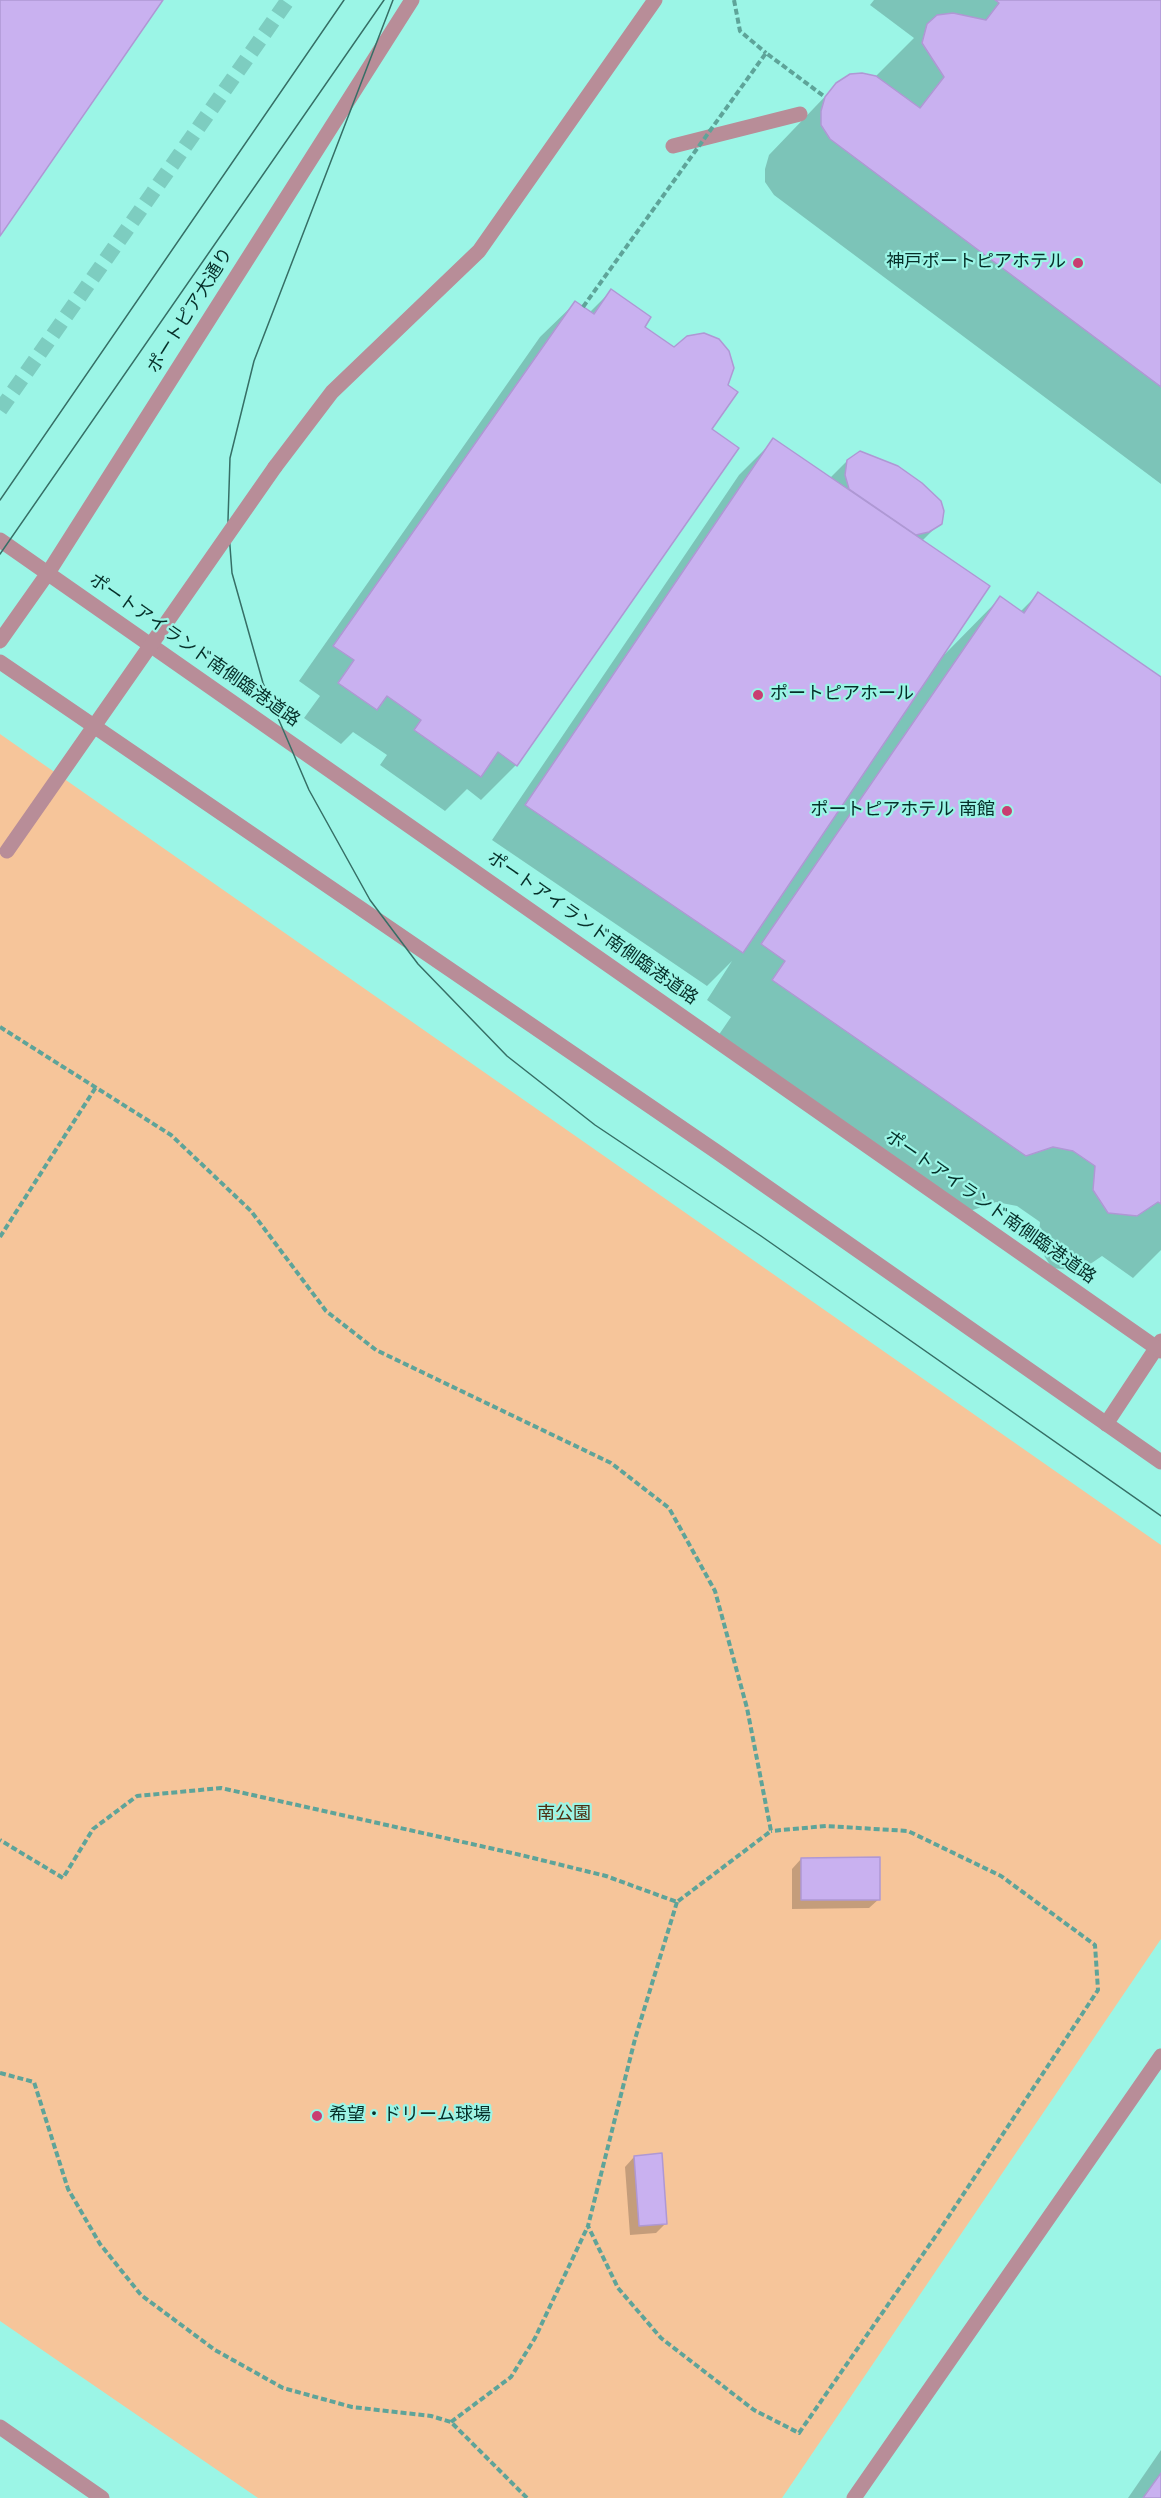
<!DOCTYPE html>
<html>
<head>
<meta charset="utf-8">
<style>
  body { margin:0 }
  canvas { display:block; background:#9bf5e6 }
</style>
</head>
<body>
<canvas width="1161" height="2498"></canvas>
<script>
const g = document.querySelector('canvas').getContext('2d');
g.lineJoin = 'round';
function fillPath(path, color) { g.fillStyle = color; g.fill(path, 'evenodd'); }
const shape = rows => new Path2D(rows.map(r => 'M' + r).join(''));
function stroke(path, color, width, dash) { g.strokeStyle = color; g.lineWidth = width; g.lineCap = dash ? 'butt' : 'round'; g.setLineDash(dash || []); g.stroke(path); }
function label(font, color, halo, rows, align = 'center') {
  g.font = font + ' "Nunito Sans","Noto Sans JP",sans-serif'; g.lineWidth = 4.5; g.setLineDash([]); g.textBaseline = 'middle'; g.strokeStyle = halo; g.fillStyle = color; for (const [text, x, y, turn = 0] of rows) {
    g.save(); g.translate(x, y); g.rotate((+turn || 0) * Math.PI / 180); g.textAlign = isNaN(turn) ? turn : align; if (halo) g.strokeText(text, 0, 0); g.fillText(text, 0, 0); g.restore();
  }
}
fillPath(shape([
  [0,734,1161,1545,1161,1939,782,2498,258,2498,0,2321]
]), '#f6c59a');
fillPath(shape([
  [874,0,1161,0,1161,484,774,195,765,182,765,169,769,155,837,84,875,77,914,38,870,5],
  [611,291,643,327,709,429,516,765,481,800,467,789,445,811,380,765,387,755,353,732,341,744,304,718,320,696,299,681,540,337,575,303,589,313],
  [774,440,830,478,847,461,940,523,922,541,945,654,1000,598,1020,612,1038,594,1161,679,1161,1250,1133,1278,1102,1256,1080,1271,1052,1268,1038,1246,1040,1222,1017,1206,996,1202,970,1211,718,1036,731,1017,707,1000,732,961,707,986,492,840,739,475],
  [801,1859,879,1899,869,1908,792,1909,792,1869],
  [634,2157,666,2223,656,2233,630,2235,625,2167],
  [1161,2450,1161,2498,1128,2498]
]), '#0003');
const building = shape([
  [0,0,163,0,0,236,0,0],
  [995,0,1161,0,1161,387,830,139,821,125,821,111,825,97,836,83,850,74,862,73,876,76,920,108,944,77,922,43,927,24,937,15,953,13,986,20,999,3,995,0],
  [611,289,651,317,645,327,674,347,687,336,704,333,719,339,729,351,734,368,728,385,738,392,712,429,739,448,517,766,498,752,481,777,414,730,421,720,387,696,377,710,338,683,354,660,333,646,575,301,594,314,611,289],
  [773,438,990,586,743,953,525,805,773,438],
  [860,451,898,466,922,483,941,501,944,511,942,524,929,532,916,535,849,489,845,475,847,460,860,451],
  [1038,592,1161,677,1161,1204,1158,1202,1137,1216,1108,1213,1093,1190,1095,1166,1073,1151,1053,1147,1026,1156,772,980,785,961,761,944,1000,596,1024,613,1038,592],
  [880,1857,880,1900,801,1900,801,1858,880,1857],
  [662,2153,667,2224,639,2226,634,2156,662,2153],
  [1161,2473,1161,2498,1143,2498,1161,2473]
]);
fillPath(building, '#c9b1f0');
stroke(building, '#af98d4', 1.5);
stroke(shape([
  [0,410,288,0]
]), '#7dcdc0', 15, [15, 8]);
stroke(shape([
  [734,0,740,31,766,53],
  [0,1027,171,1135,251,1211,326,1311,376,1350,611,1463,669,1508,715,1591,747,1708,771,1831,677,1902,606,1876,521,1855,221,1788,137,1796,93,1829,63,1878,0,1840],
  [0,1237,96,1087],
  [677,1902,635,2039,588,2226,618,2288,661,2338,754,2410,799,2433,937,2234,1098,1990,1095,1945,1001,1876,908,1831,826,1826,771,1831],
  [0,2073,34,2082,68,2189,100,2244,141,2295,215,2350,283,2388,352,2407,431,2416,451,2422,527,2498],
  [451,2422,511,2377,535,2338,588,2226]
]), '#5ea499', 4, [6, 3]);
stroke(shape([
  [673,146,800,114],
  [1106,1424,1161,1341]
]), '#b88d98', 15);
stroke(shape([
  [275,467,332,392,479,251,655,0]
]), '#b88d98', 15);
stroke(shape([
  [0,540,1161,1351],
  [0,641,48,573,412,0],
  [0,662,717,1152,1161,1462],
  [0,2427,102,2498],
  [854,2498,1161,2056]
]), '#b88d98', 15);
stroke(shape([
  [393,0,254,361,230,458,228,520,232,573,263,683,309,790,370,900,418,964,507,1056,595,1125,761,1236,1161,1516],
  [0,500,344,0],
  [0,554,384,0]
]), '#366f66', 1.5);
stroke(shape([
  [583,307,766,53,825,97]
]), '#5ea499', 4, [6, 3]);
stroke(shape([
  [7,851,275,467]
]), '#b88d98', 15);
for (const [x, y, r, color] of [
  [1078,263,6,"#c93e71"],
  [758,695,6,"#c93e71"],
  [1007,811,6,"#c93e71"],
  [317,2116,6,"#c93e71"]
]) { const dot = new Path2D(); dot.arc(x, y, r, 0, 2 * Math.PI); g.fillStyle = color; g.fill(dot); stroke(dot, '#9bf5e6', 2); }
label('18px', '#062f29', '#9bf5e6', [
  ["神戸ポートピアホテル",1066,263],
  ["ポートピアホール",770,695,"left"],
  ["ポートピアホテル 南館",995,811],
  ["希望・ドリーム球場",329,2116,"left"]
], 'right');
label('18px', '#062f29', '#9bf5e6', [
  ["ポートピア大通り",191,311,-58],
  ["ポートアイランド南側臨港道路",194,651,35],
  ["ポートアイランド南側臨港道路",592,929,35],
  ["ポートアイランド南側臨港道路",990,1208,35]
]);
label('18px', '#4d3014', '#9bf5e6', [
  ["南公園",564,1815]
]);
</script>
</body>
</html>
